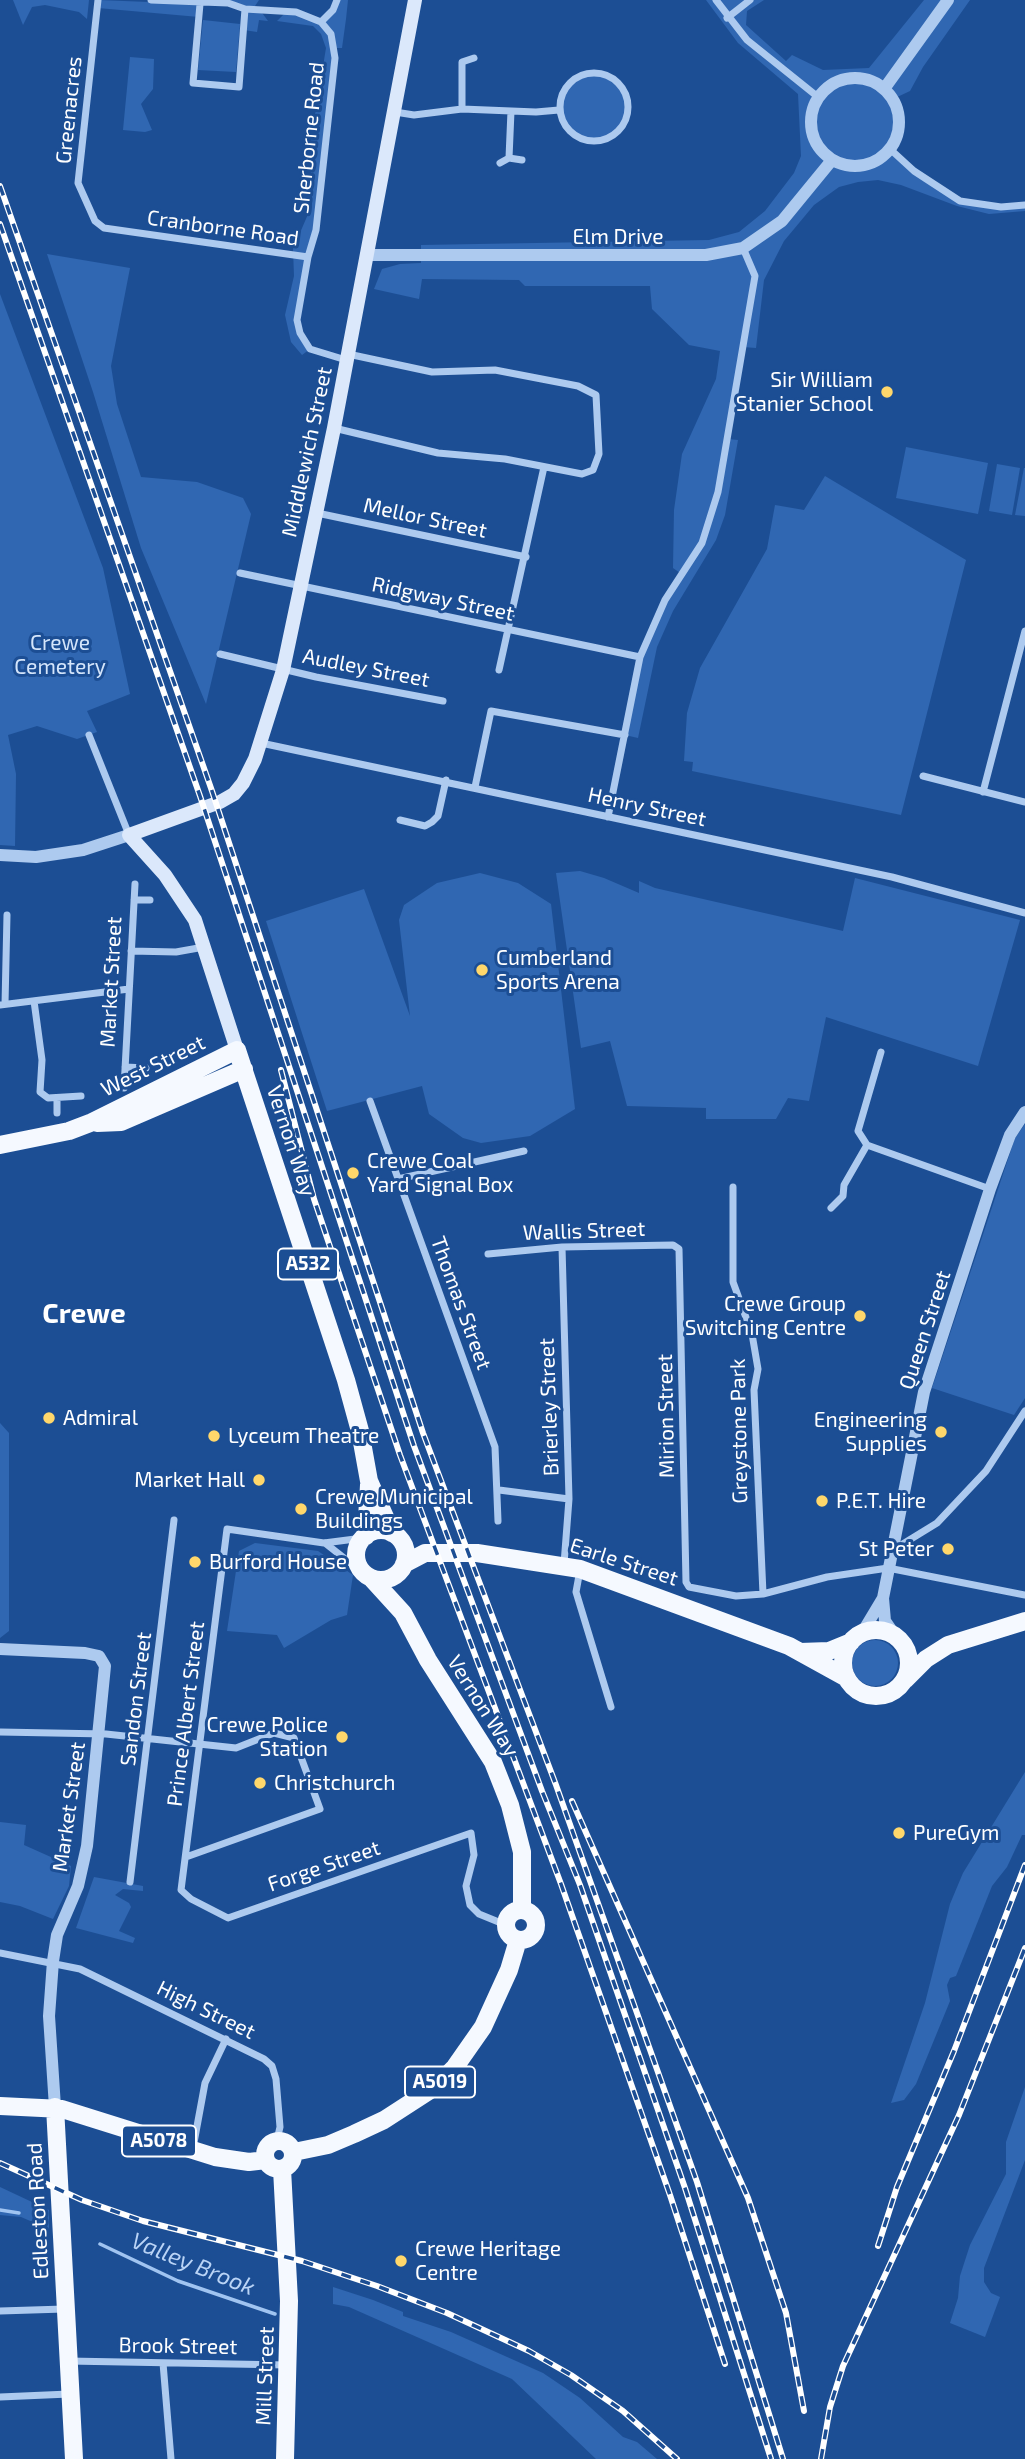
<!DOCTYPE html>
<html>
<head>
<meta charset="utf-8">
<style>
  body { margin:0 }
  canvas { display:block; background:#1c4e94 }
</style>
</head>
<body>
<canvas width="1025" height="2459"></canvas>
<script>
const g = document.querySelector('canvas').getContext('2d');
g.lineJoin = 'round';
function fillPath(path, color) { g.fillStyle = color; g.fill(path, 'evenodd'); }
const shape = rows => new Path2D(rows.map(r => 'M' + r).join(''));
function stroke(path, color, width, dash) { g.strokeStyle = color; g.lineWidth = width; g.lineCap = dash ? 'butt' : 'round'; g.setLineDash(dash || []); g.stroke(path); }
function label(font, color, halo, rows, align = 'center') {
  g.font = font + ' "Exo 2",sans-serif'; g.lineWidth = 6; g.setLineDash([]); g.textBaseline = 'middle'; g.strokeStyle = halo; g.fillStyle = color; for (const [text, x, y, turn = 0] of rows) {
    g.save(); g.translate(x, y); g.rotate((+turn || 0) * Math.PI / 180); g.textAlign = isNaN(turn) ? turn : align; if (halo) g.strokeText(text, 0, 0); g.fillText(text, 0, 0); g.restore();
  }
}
fillPath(shape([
  [13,0,89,0,87,19,79,12,45,5,32,7,23,25],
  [98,0,200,4,199,17,98,8],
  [229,0,259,0,253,9,260,10,268,21,259,20,257,32,244,30,245,9],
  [337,0,348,0,346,19,342,48,335,48,316,230,297,320,310,349,302,355,291,342,285,315,294,276,293,249,312,205,310,146,326,48,321,34,313,26,277,21,286,12,321,22],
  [706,0,764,0,747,11,746,25,786,61,792,55,823,70,869,68,924,0,970,0,923,67,910,91,893,99,899,125,890,149,960,200,979,205,1025,205,1025,211,989,214,957,206,901,185,878,180,858,182,839,187,814,205,784,241,764,280,756,348,743,347,728,439,738,440,725,515,716,540,673,611,657,647,638,738,625,735,640,657,665,600,683,575,673,568,674,510,682,454,716,379,720,351,689,345,652,309,650,286,525,286,519,280,422,279,419,299,374,289,382,269,400,264,421,263,421,245,709,240,739,232,765,211,794,173,801,156,798,94,738,43],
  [203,20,240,24,236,72,198,70],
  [130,57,154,59,153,89,141,104,152,130,145,132,123,130],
  '560 107a34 34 0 1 1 68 0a34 34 0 1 1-68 0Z',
  [47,254,130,268,111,366,117,404,141,477,197,482,243,498,251,514,206,704,141,548,93,392],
  [0,294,103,568,130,694,87,711,97,732,77,739,37,726,8,735,16,774,15,846,0,845],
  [906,447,988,463,978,514,896,498],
  [997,464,1020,468,1012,515,989,511],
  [1024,468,1025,468,1025,516,1015,515],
  [825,476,966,560,901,815,692,771,693,762,684,761,687,713,700,668,767,549,775,505,804,510],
  [580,871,604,878,639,893,639,881,655,888,843,931,855,878,1020,920,978,1066,826,1017,809,1101,788,1098,776,1119,706,1119,706,1108,627,1106,610,1041,581,1048,556,873],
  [480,873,518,883,551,904,575,1109,530,1136,481,1143,463,1138,429,1114,422,1086,327,1111,266,921,364,889,410,1016,399,920,404,905,437,883],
  [1025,1124,1025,1398,1014,1415,932,1388,1015,1138],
  [0,1423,9,1433,9,1631,0,1638],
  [255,1543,318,1551,353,1575,347,1615,331,1620,284,1648,277,1635,227,1631,239,1551],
  '852 1663a23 23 0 1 1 46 0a23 23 0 1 1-46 0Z',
  [1025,1772,1025,1835,1022,1835,1007,1867,992,1886,956,1976,950,1978,947,1985,950,2001,916,2084,904,2100,891,2103,925,2003,950,1904,963,1873],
  [0,1822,26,1825,24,1845,71,1866,69,1886,53,1919,20,1906,0,1902],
  [94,1877,143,1886,143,1891,123,1889,115,1895,129,1903,131,1907,119,1931,135,1938,133,1943,76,1928],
  [1025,2087,1025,2160,984,2268,984,2282,991,2293,1000,2297,985,2337,950,2323,958,2298,960,2276,970,2245,1006,2174,1006,2142],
  [0,2187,49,2210,49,2229,21,2217,0,2215],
  [333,2287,373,2300,403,2312,403,2316,451,2332,543,2373,580,2398,623,2437,637,2442,657,2459,596,2459,512,2379,349,2307,333,2304]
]), '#3067b2');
stroke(shape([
  [0,2210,19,2213],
  [100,2244,178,2281,275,2314]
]), '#a0c4f1', 3.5);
stroke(shape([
  [98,0,78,183,95,221,104,228,308,257],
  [151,0,228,3,245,9,296,12,321,22,331,34,335,58,316,230,308,257,297,320,300,333,310,349,346,360],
  [716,0,747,40,818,97],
  [200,4,193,83,239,87,245,9],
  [727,18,750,0],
  [321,22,333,10,337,0],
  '560 107a34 34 0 1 1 68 0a34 34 0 1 1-68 0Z',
  [462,109,462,62,474,58],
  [395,112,414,115,462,109,536,112,559,110],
  [890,149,914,171,960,201,1001,207,1025,205],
  [509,158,522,160],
  [500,163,509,158,511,111],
  [334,428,438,453,505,459,582,474,593,470,599,454,596,395,578,386,495,370,432,372,348,354],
  [317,513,526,557],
  [240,573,640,657],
  [220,654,316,677,443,701],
  [499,670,544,467],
  [89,735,129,835],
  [261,743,892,877,1025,913],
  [923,776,1025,802],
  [475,787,491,711,625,735],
  [983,792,1025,631],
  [608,817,640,657,665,600,702,543,718,492,755,276,743,248],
  [400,820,425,826,432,822,438,816,446,780],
  [134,900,150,900],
  [131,951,176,952,204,947],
  [34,1001,42,1060,40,1092,48,1098,81,1096],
  [5,1004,7,915],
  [0,1005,129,989],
  [125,1067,146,1068],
  [124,1088,135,884],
  [57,1099,57,1113],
  [370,1101,495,1447,498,1521],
  [867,1145,990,1189],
  [398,1179,524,1151],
  [733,1187,733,1282,752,1334,758,1369,754,1390,763,1594],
  [831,1208,843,1196,844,1185,867,1145,858,1131,881,1052],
  [562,1247,569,1499,564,1564],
  [488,1254,562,1247,673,1245,679,1249,686,1582,689,1587,736,1596,763,1594,827,1577,888,1568,1025,1595],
  [499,1490,569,1499],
  [363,1538,324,1543,227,1529,181,1890,191,1899,228,1918,471,1833,474,1855,466,1886,470,1905,479,1914,506,1925],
  [325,1543,363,1573],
  [893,1550,937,1523,986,1471,1025,1411],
  [580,1570,576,1592,611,1707],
  [0,1732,106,1734,236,1748,274,1733,294,1738,320,1809,186,1857],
  [130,1882,174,1520],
  [0,1953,80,1969,264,2059,272,2066,276,2079,280,2127,277,2140],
  [193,2148,205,2083,226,2039],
  [0,2311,64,2309],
  [68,2361,287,2365],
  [163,2363,171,2459],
  [0,2397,69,2394]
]), '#adcaef', 7);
stroke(shape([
  '811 122a44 44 0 1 1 88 0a44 44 0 1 1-88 0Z',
  [884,89,948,0],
  [367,255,706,255,743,248,782,221,832,160],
  [0,855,36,857,83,850,129,835],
  [883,1598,885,1621,896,1637],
  [862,1633,883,1598,924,1392,990,1189,1010,1135,1025,1112],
  [0,1649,85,1653,99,1656,105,1666,87,1846,78,1886,57,1935,53,1961,49,2016,55,2107]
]), '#adcaef', 12);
stroke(shape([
  [237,1050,195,920,165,875,129,835,220,802,234,794,243,783,255,759,283,670,334,428,415,0]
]), '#dbe8fb', 14);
stroke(shape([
  [97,1123,121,1122,244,1069],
  [0,1145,69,1131,90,1123,237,1050,346,1380,360,1431,369,1481,392,1533],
  '356 1555a25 25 0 1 1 50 0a25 25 0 1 1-50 0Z',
  [366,1536,369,1485],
  [404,1564,425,1553,477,1553,580,1569,789,1646,847,1678],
  [372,1579,403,1613,428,1660,493,1762,510,1805,522,1852,522,1910],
  '843 1663a33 33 0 1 1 66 0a33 33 0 1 1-66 0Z',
  [800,1652,829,1651,851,1642],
  [905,1680,926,1659,948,1645,1025,1621],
  '506 1925a15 15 0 1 1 30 0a15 15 0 1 1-30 0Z',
  [0,2106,62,2109,215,2157,249,2162,266,2160],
  [55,2107,74,2459],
  '265 2155a14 14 0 1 1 28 0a14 14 0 1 1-28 0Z',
  [294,2152,328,2145,354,2134,384,2120,435,2087,455,2067,483,2027,509,1970,518,1940],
  [282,2169,289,2301,285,2459]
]), '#f5f9ff', 18);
const rail = shape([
  [0,186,212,791,423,1433,556,1785,697,2182,783,2459],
  [0,224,200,796,414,1446,542,1791,580,1885,685,2188,771,2459],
  [281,1070,314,1199,400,1455,561,1884,670,2195,725,2364],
  [572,1801,748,2198,786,2313,804,2411],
  [0,2163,82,2200,143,2221,302,2261,377,2286,447,2313,529,2351,571,2375,623,2411,677,2459],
  [878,2246,897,2187,954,2051,1025,1865],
  [821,2459,830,2407,843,2366,959,2115,1025,1948]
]);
stroke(rail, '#fff', 6);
stroke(rail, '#1c4e94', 3.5, [10]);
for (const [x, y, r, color] of [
  [887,392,7,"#ffd76b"],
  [482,970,7,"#ffd76b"],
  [353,1173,7,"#ffd76b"],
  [860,1316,7,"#ffd76b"],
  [49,1418,7,"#ffd76b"],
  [941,1432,7,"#ffd76b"],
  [214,1436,7,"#ffd76b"],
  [259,1480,7,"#ffd76b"],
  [822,1501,7,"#ffd76b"],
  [301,1509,7,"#ffd76b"],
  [948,1549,7,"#ffd76b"],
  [195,1562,7,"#ffd76b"],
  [342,1737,7,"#ffd76b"],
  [260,1783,7,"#ffd76b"],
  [899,1833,7,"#ffd76b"],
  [401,2261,7,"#ffd76b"]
]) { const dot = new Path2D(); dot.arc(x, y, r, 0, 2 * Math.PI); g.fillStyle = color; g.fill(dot); stroke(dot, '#1c4e94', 2.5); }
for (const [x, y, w] of [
  [308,1264,60],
  [440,2082,70],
  [159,2141,74]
]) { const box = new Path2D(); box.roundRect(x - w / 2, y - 15.5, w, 31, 5); g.fillStyle = '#1c4e94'; g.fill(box); stroke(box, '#fff', 2); }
label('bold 19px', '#fff', null, [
  ["A532",308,1264],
  ["A5019",440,2082],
  ["A5078",159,2141]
]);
label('21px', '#fff', '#1c4e94', [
  ["Greenacres",69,110,-84],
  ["Sherborne Road",309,138,-84],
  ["Cranborne Road",223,228,8],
  ["Elm Drive",618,237],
  ["Middlewich Street",307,452,-78],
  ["Mellor Street",425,518,12],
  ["Ridgway Street",443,599,12],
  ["Audley Street",366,668,11],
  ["Henry Street",647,807,12],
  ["Market Street",111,982,-87],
  ["West Street",153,1066,-26],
  ["Vernon Way",291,1141,72],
  ["Wallis Street",584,1231,-2],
  ["Thomas Street",461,1303,70],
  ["Queen Street",925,1330,-72],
  ["Brierley Street",549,1407,-92],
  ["Mirion Street",666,1416,-91],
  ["Greystone Park",739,1431,-91],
  ["Earle Street",624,1562,18],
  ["Sandon Street",136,1699,-83],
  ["Vernon Way",483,1706,58],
  ["Prince Albert Street",186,1714,-83],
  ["Market Street",69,1807,-82],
  ["Forge Street",324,1866,-19],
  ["High Street",206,2010,26],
  ["Edleston Road",38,2211,-93],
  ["Brook Street",178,2346,1],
  ["Mill Street",265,2376,-88]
]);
label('21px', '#fff', '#1c4e94', [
  ["Sir William",873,380,"right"],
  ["Stanier School",873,404,"right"],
  ["Cumberland",496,958],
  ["Sports Arena",496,982],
  ["Crewe Coal",367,1161],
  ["Yard Signal Box",367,1185],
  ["Crewe Group",846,1304,"right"],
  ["Switching Centre",846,1328,"right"],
  ["Admiral",63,1418],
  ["Engineering",927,1420,"right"],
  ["Supplies",927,1444,"right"],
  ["Lyceum Theatre",228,1436],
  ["Market Hall",245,1480,"right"],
  ["Crewe Municipal",315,1497],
  ["Buildings",315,1521],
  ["P.E.T. Hire",836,1501],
  ["St Peter",934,1549,"right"],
  ["Burford House",209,1562],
  ["Crewe Police",328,1725,"right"],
  ["Station",328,1749,"right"],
  ["Christchurch",274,1783],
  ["PureGym",913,1833],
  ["Crewe Heritage",415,2249],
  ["Centre",415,2273]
], 'left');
label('21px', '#d4e5fb', '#1c4e94', [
  ["Crewe",60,643],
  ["Cemetery",60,667]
]);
label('italic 23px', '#bad4f6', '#1c4e94', [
  ["Valley Brook",193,2264,22]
]);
label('bold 28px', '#fff', '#1c4e94', [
  ["Crewe",84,1314]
]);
</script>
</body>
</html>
